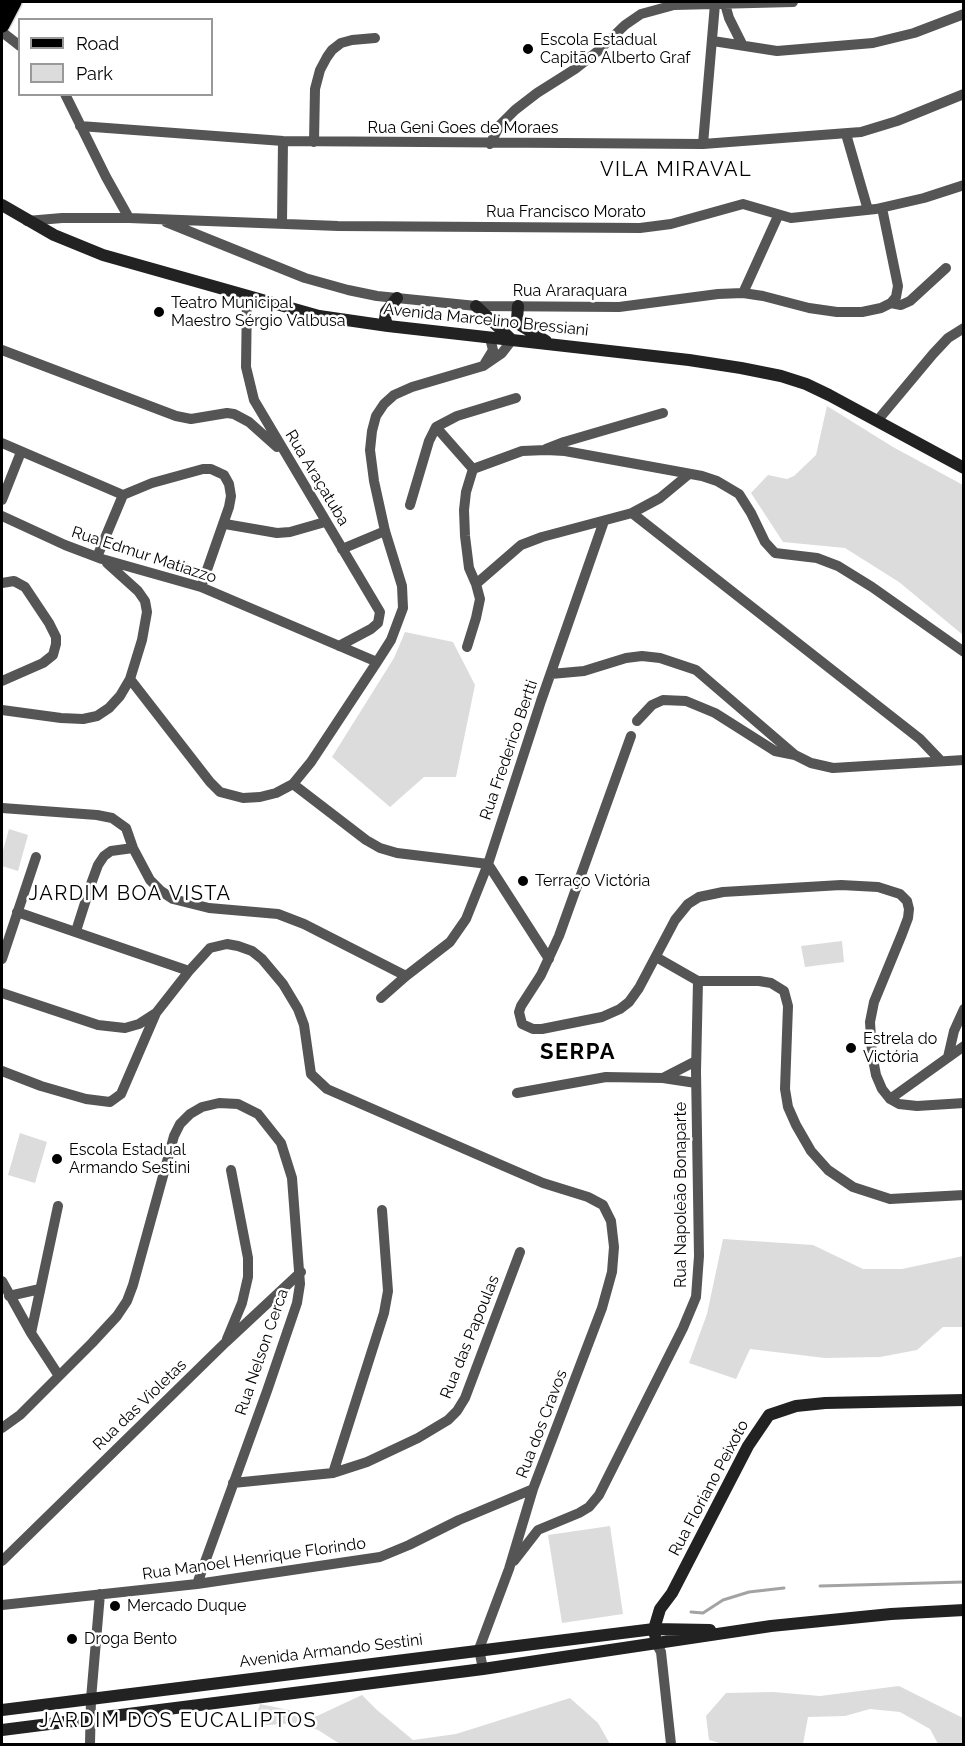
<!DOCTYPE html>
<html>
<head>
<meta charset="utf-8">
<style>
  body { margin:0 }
  #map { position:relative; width:965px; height:1746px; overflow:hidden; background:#fff; font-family:Raleway,sans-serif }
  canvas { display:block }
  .frame { position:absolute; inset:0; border:3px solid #000; pointer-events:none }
  .legend { position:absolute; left:18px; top:18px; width:195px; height:78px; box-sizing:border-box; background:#fff; border:2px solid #999; margin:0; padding:8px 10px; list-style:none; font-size:18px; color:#000 }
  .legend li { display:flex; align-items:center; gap:12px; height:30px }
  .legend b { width:30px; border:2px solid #999 }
</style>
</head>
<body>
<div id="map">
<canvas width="965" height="1746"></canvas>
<div class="frame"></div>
<ul class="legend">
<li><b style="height:8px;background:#000"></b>Road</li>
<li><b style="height:16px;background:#dcdcdc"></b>Park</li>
</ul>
</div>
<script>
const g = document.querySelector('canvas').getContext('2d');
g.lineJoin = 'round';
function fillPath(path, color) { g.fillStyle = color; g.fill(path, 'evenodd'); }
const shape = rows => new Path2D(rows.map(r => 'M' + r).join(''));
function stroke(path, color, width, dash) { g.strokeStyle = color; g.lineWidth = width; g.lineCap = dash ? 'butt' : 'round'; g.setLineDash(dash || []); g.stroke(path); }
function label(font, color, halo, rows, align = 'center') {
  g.font = font + ' Raleway,sans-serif'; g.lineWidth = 5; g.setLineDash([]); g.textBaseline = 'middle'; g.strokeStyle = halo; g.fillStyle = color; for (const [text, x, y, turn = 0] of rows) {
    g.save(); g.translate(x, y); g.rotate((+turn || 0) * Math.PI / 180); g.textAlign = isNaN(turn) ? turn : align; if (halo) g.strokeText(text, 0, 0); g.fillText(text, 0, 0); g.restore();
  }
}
fillPath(shape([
  [827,406,893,447,963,485,963,635,899,582,845,548,783,542,751,493,768,475,787,479,794,476,816,455],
  [405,632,453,642,475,685,456,777,424,777,390,807,332,757,394,658],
  [9,829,28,835,18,871,2,866,2,854],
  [842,941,844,962,805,967,801,946],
  [20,1133,47,1142,35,1183,8,1175],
  [723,1239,813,1245,863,1269,902,1269,963,1256,963,1327,943,1327,917,1350,880,1357,825,1358,750,1349,736,1379,689,1363,707,1314],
  [610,1526,623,1614,562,1623,548,1535],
  [899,1686,963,1718,963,1744,938,1744,930,1729,900,1712,870,1709,845,1716,808,1717,803,1744,723,1744,709,1740,706,1716,726,1693,773,1692,820,1696],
  [362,1695,377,1710,413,1740,456,1734,570,1698,598,1723,610,1744,340,1744,318,1730,297,1723,253,1726,260,1704,317,1716]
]), '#dcdcdc');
stroke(shape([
  [820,1586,964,1582],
  [691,1612,703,1613,723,1600,749,1592,784,1588]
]), '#a3a3a3', 3);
const primary = shape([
  [2,3,2,2],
  [2,25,14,2]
]);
stroke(primary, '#dbdbdb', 18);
stroke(shape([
  [725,4,729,18,742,44],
  [2,32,20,46],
  [713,41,777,51,873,43,914,33,964,14],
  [65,94,106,177,129,218],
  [80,126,283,141,703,144,861,132,897,121,964,94],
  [846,134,868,210],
  [314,142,315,89,320,70,327,57,332,50,341,43,352,40,375,38],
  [490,144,500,125,515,110,537,93,575,69,598,51,625,25,641,14,674,5,793,2],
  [703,144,715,4],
  [27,221,62,218,129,218,338,226,640,228,671,224,743,204,791,218,876,209,924,198,964,185],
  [166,222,305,278,348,290,377,296,476,306,619,307,718,294,743,293,763,296,809,308,837,312,862,312,881,308,891,303,896,297,898,286,882,208],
  [282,223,283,141],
  [743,293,778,216],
  [247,296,246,367,254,400,380,612,378,623,371,629,339,646],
  [891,303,901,305,910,301,946,268],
  [2,350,176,416,191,419,227,413,234,414,249,422,277,447],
  [485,363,493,350,490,338],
  [877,421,933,354,948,338,964,328],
  [436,427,473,469],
  [2,443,123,495],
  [546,449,564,442,663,413],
  [123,495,152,483,203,469,211,469,224,475,229,484,231,496,229,507,201,587],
  [2,500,21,452],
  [410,505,429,441,436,427,457,416,516,398],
  [632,513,920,739,941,761],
  [2,516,65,545,102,559,201,587,377,662],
  [225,524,277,533,290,532,325,522],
  [342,549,385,531],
  [97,557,123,495],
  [2,583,14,581,25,587,49,623,56,637,56,644,53,655,43,663,2,681],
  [476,584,521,545,542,537,632,513,660,498,689,474],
  [467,647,476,618,480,599,476,584,469,568,465,536,464,510,466,492,473,469,522,451,546,450,565,451,702,476,717,481,739,494,751,513,765,542,775,553,817,558,838,566,872,587,964,652],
  [551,674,584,671,626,658,642,656,660,658,696,670,795,755,811,763,833,768,964,760],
  [130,679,210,782,220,792,243,798,260,797,276,793,293,784,311,762,377,662,391,640,403,608,402,586,385,531,374,481,370,450,372,431,376,416,384,404,394,395,412,387,483,366,502,353,512,340],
  [2,710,61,718,83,719,97,716,109,708,120,696,130,679,142,640,147,612,145,601,138,591,107,563],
  [637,721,652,705,663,700,686,701,715,713,775,751,795,755],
  [631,736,559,936,541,975,521,1006,519,1012,522,1024,533,1029,542,1029,602,1017,620,1009,629,1002,639,988,675,920,688,904,699,897,723,892,841,885,878,887,900,894,907,901,909,909,908,918,902,934,874,1002,870,1022,872,1054,876,1075,882,1089,890,1099,899,1104,917,1106,964,1103],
  [293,784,366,840,380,848,397,853,488,864],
  [2,808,97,815,112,818,126,828,133,848,150,880,161,891,173,899,209,908,278,914,304,924,406,976],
  [488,864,549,959],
  [17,912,189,971],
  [76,931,91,884,98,865,104,856,111,851,133,848],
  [2,959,36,857],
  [698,981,759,981,771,983,784,991,788,1006,785,1089,788,1107,796,1125,811,1151,828,1170,853,1187,890,1199,964,1195],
  [2,993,98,1025,125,1028,139,1024,156,1013,189,971,210,948,227,944,238,946,252,951,262,959,283,984,298,1009,304,1025,311,1074,327,1089,499,1164,543,1183,588,1197,603,1205,611,1221,614,1247,612,1272,602,1308,533,1489,509,1569,479,1649,483,1669],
  [381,998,406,976,450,942,466,919,488,864,541,701,604,521],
  [948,1057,954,1031,964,1009],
  [2,1071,41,1086,86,1099,110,1102,121,1094,156,1013],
  [663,1078,696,1061],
  [517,1093,606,1077,663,1078,696,1083],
  [890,1099,964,1046],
  [2,1281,31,1333,59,1376],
  [9,1296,40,1289],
  [31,1333,58,1206],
  [227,1339,242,1303,248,1277,248,1258,231,1170],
  [2,1428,20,1415,92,1343,117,1316,127,1301,133,1285,174,1136,180,1124,190,1114,202,1107,219,1103,238,1104,258,1114,281,1143,292,1178,300,1284,297,1303,267,1391,197,1584],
  [333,1473,384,1313,388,1291,382,1210],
  [233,1483,333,1473,367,1462,418,1438,448,1420,457,1411,465,1398,520,1252],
  [2,1561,226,1342,301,1272],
  [514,1561,538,1530,579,1513,589,1507,599,1495,683,1328,696,1297,699,1256,696,1071,698,981,656,957],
  [2,1605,197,1584,380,1557,409,1545,459,1520,533,1489],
  [656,1643,661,1652,671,1744],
  [90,1744,91,1699,100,1594]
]), '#555', 10);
stroke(shape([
  [2,205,54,235,103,255,319,316,388,326,689,360,741,368,781,376,806,384,829,395,964,468],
  [476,306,512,340],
  [518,306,517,320,520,325,546,341],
  [388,326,385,319,386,312,397,298],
  [655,1635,654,1629,660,1609,672,1593,748,1446,769,1415,796,1406,825,1403,964,1400],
  [2,1710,654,1629,710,1630],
  [2,1730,483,1669,771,1626,891,1614,964,1610]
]), '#222', 12);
stroke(primary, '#000', 15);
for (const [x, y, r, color] of [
  [528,49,6,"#000"],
  [159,312,6,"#000"],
  [523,881,6,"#000"],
  [851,1048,6,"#000"],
  [57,1159,6,"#000"],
  [115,1606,6,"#000"],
  [72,1639,6,"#000"]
]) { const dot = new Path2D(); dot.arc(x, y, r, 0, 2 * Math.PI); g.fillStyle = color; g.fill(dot); stroke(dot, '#fff', 2); }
label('16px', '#000', '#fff', [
  ["Escola Estadual",540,40],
  ["Capitão Alberto Graf",540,58],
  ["Teatro Municipal",171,303],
  ["Maestro Sérgio Valbusa",171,321],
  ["Terraço Victória",535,881],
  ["Estrela do",863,1039],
  ["Victória",863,1057],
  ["Escola Estadual",69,1150],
  ["Armando Sestini",69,1168],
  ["Mercado Duque",127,1606],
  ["Droga Bento",84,1639]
], 'left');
label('16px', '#000', '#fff', [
  ["Rua Geni Goes de Moraes",463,128],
  ["Rua Francisco Morato",566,212],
  ["Rua Araraquara",570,291],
  ["Avenida Marcelino Bressiani",486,320,6],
  ["Rua Araçatuba",317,478,59],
  ["Rua Edmur Matiazzo",144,555,18],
  ["Rua Frederico Bertti",509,750,-71],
  ["Rua Napoleão Bonaparte",681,1195,-90],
  ["Rua das Papoulas",470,1337,-68],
  ["Rua Nelson Cerca",262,1352,-71],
  ["Rua das Violetas",140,1405,-44],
  ["Rua dos Cravos",542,1424,-69],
  ["Rua Floriano Peixoto",709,1488,-62],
  ["Rua Manoel Henrique Florindo",254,1559,-8],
  ["Avenida Armando Sestini",331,1651,-7]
]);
g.letterSpacing = '1.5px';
label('20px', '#000', '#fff', [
  ["VILA MIRAVAL",676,170],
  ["JARDIM BOA VISTA",130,894],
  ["JARDIM DOS EUCALIPTOS",178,1721]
]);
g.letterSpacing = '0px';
g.letterSpacing = '1.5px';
label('bold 22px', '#000', '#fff', [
  ["SERPA",578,1052]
]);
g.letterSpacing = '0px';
</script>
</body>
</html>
